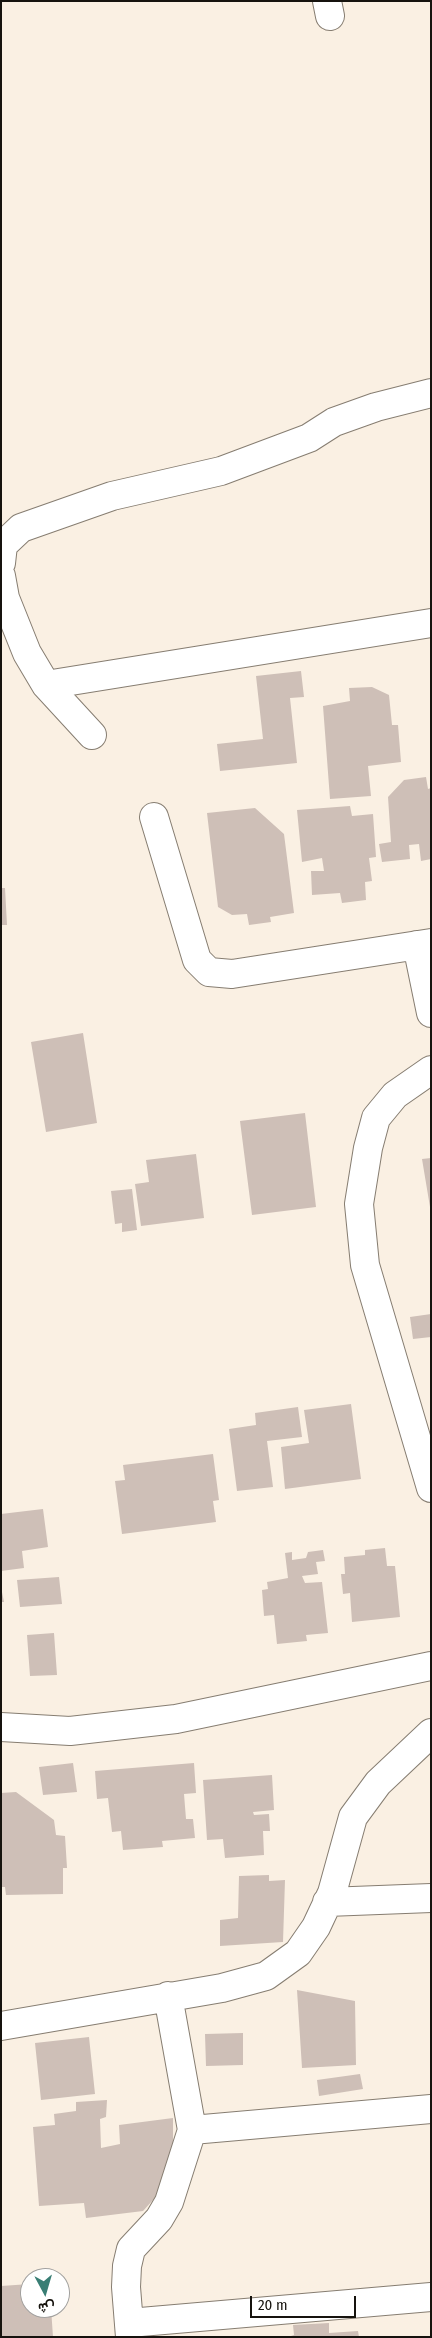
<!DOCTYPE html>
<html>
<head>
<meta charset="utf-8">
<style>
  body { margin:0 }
  #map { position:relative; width:432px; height:2338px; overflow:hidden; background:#faf0e3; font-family:"Fira Sans Condensed",Vazirmatn,sans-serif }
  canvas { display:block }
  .frame { position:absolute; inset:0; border:2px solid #16130e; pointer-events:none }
  .north { position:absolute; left:20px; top:2268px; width:50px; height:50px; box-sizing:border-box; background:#fff; border:1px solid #a2a19f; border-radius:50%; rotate:174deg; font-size:14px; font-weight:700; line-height:20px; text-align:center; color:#16130e }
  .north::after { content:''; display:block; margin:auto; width:18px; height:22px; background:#397e74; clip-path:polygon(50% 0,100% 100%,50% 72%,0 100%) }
  .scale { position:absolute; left:250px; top:2296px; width:106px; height:22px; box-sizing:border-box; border:2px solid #16130e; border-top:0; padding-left:6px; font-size:15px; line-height:18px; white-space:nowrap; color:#16130e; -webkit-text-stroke:4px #fff; paint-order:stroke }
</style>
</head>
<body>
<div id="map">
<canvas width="432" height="2338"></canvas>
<div class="frame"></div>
<div class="north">ش</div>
<div class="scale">20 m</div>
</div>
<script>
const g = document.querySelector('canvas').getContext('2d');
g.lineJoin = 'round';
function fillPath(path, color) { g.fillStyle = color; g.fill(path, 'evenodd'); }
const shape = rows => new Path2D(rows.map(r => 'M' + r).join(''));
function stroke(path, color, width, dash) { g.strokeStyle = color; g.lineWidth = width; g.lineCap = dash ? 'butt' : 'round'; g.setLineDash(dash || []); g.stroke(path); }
fillPath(shape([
  [301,671,304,697,290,698,297,763,220,771,217,744,263,739,256,676],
  [372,687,389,695,392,725,398,725,401,762,368,766,371,796,330,799,323,706,350,701,349,688],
  [426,777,428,789,431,788,431,859,421,861,419,844,409,845,410,859,382,862,379,844,391,842,388,797,404,780],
  [350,806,352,816,373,814,376,857,369,858,372,881,365,882,366,900,342,903,340,893,312,895,311,871,324,871,322,858,302,862,297,810],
  [255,808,284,834,294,913,270,917,271,922,249,925,247,914,232,915,218,907,207,813],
  [1,888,5,888,7,925,1,925],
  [83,1033,97,1123,46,1132,31,1042],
  [305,1113,316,1207,252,1215,240,1121],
  [196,1154,204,1218,141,1226,135,1184,149,1182,146,1160],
  [431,1158,431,1206,430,1207,422,1159],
  [132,1189,137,1230,122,1232,122,1223,115,1224,111,1191],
  [431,1314,431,1337,413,1339,410,1317],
  [351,1404,361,1479,285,1489,281,1447,309,1443,304,1410],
  [298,1407,302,1437,267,1441,273,1487,237,1491,229,1429,256,1425,255,1413],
  [213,1454,219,1500,213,1501,216,1522,122,1534,115,1481,125,1480,123,1465],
  [43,1509,48,1547,22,1551,24,1568,1,1571,1,1514],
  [385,1548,387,1566,395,1566,400,1617,352,1622,350,1593,343,1594,341,1574,345,1574,344,1557,365,1555,365,1550],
  [323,1550,325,1561,316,1562,318,1574,302,1576,305,1583,322,1582,328,1633,306,1635,307,1641,277,1644,274,1615,264,1616,262,1590,268,1589,267,1582,288,1578,285,1553,292,1552,292,1560,306,1558,308,1552],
  [59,1577,62,1604,20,1607,17,1580],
  [1,1587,4,1602,1,1602],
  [54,1633,57,1675,30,1676,27,1635],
  [73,1763,77,1792,43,1795,39,1767],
  [194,1763,196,1793,184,1794,186,1819,193,1819,195,1838,162,1841,163,1847,123,1850,121,1831,112,1832,108,1798,97,1799,95,1771],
  [272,1775,274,1810,253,1812,254,1815,269,1814,270,1831,263,1831,264,1855,225,1858,223,1839,207,1840,203,1780],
  [16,1792,54,1820,56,1835,65,1836,67,1868,63,1868,63,1894,6,1895,5,1887,1,1887,1,1793],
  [269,1875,269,1881,285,1880,283,1942,220,1946,220,1920,238,1918,239,1876],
  [297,1990,355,2001,356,2065,302,2068],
  [243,2033,243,2065,206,2066,205,2034],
  [89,2037,95,2094,41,2100,35,2043],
  [360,2074,363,2089,319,2096,317,2080],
  [107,2100,106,2117,100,2119,101,2148,120,2144,119,2125,173,2118,173,2178,143,2211,86,2218,84,2203,39,2206,33,2127,55,2125,54,2114,76,2111,76,2102],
  [30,2284,30,2308,51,2308,53,2337,1,2337,1,2286],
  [329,2323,329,2333,358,2331,359,2337,288,2337,294,2335,293,2325]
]), '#cebfb7');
const street = shape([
  [327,1,330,16],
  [1,563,3,545,21,528,112,496,221,471,309,438,334,422,376,407,431,393],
  [1,576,5,598,27,653,46,685,92,735],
  [46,685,431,623],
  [154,817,197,960,209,972,232,974,431,943],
  [417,945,431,1013],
  [431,1070,395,1095,376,1118,368,1148,359,1204,365,1265,431,1488],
  [1,1727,70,1731,176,1719,431,1666],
  [327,1902,431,1898],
  [1,2026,222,1988,266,1976,298,1953,316,1927,332,1893,353,1817,378,1783,431,1733],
  [192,2130,431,2109],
  [129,2323,431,2297],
  [130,2337,126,2287,127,2266,131,2249,159,2219,169,2202,192,2130,168,1996]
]);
stroke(street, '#867d71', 30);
stroke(street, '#fff', 28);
</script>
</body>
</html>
